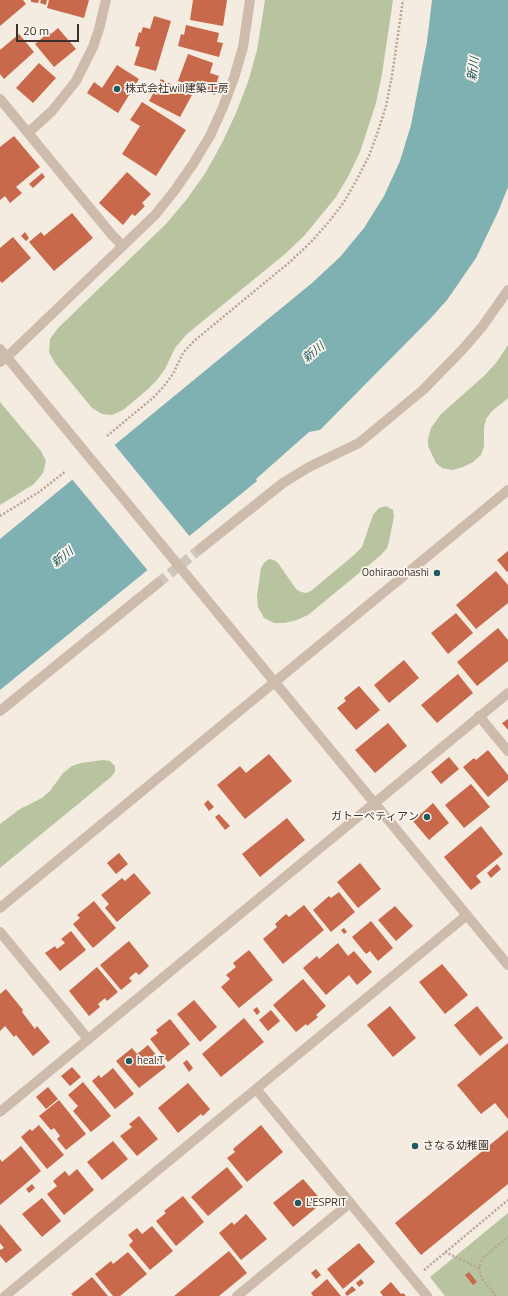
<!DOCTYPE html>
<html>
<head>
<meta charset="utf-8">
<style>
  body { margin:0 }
  #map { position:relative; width:508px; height:1296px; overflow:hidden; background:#f4ebe1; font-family:"Titillium Web",sans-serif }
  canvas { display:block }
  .scale { position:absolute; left:16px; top:24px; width:63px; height:18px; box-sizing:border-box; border:2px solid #3b302b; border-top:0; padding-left:5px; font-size:12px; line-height:14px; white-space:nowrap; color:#3b302b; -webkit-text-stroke:3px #fbf5ee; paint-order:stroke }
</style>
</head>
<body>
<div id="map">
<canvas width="508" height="1296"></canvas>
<div class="scale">20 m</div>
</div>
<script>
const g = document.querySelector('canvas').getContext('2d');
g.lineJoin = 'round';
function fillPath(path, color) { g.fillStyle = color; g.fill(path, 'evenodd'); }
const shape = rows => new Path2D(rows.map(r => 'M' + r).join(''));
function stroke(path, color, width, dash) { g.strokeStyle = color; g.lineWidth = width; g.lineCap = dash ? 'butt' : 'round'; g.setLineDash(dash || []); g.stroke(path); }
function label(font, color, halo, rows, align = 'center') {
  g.font = font + ' "Titillium Web","Noto Sans JP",sans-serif'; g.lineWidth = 3.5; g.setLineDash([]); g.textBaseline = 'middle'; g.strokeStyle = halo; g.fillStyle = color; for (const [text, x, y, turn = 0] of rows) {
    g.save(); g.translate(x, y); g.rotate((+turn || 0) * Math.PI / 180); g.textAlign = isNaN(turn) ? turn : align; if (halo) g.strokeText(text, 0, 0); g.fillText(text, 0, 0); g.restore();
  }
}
fillPath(shape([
  [265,0,393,0,382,74,376,103,360,152,349,175,336,197,304,236,285,254,187,334,175,348,165,369,157,380,147,390,123,410,112,415,102,414,92,408,55,363,49,352,50,339,58,328,166,224,187,199,206,172,222,143,236,113,248,82,257,50],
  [508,345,508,398,492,411,486,419,484,428,484,446,481,455,473,462,463,467,452,470,442,468,436,463,428,446,428,439,431,428,441,414,484,376,496,363],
  [0,402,41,451,46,461,43,473,34,484,0,505],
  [386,506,393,510,394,517,389,541,387,548,381,555,308,615,297,620,285,623,274,623,264,618,258,607,257,596,261,568,264,563,269,559,274,560,278,563,296,589,301,592,306,593,311,591,354,555,362,547,373,515,379,508],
  [103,760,110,761,115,766,115,772,111,777,0,868,0,824,20,809,42,798,50,791,63,773,72,766,81,763],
  [508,1213,508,1296,445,1296,430,1277]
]), '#b8c4a0');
fillPath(shape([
  [432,0,508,0,508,187,498,212,476,258,447,300,430,319,320,430,309,432,256,479,257,481,0,690,0,539,312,283,340,257,364,228,384,196,400,161,411,125,427,42]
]), '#7fb0b2');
fillPath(shape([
  [113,443,191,538,149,572,71,478]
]), '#f4ebe1');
fillPath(shape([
  [0,0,23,0,26,4,0,26],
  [31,0,39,0,38,3,31,2],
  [41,0,47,0,46,5,40,3],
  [49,0,89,0,84,18,47,8],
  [193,0,227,0,223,26,190,20],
  [154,16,171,21,156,71,134,65,140,47,135,46,139,32,141,33,143,27,150,29],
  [186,25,219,33,217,42,223,43,219,57,178,46,181,34,184,35],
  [58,28,76,49,54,67,35,44,49,32,51,34],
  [19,34,34,52,4,79,0,74,0,50],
  [188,54,213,63,210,73,219,76,217,81,220,82,215,95,178,81],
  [39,63,56,78,33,103,16,88],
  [117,65,139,79,118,113,87,93,94,82,102,88],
  [161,79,192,95,180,117,149,101],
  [142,102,186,130,156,176,122,154,140,126,130,120],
  [14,136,40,167,16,187,22,193,10,203,5,196,0,200,0,147],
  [127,172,151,194,142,203,145,206,135,216,132,214,123,225,99,203],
  [42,173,45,177,33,188,29,184],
  [72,213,93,238,54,271,29,242,41,232,44,236],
  [25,232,29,238,26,241,21,236],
  [13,237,31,258,2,283,0,281,0,248],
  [508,551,508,571,507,572,497,560],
  [496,571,508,585,508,603,476,629,456,605],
  [456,613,473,633,448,654,431,633],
  [498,628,508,640,508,661,477,686,457,662],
  [404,660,419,678,389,703,374,685],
  [458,674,473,693,437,723,421,705],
  [359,686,380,710,356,730,337,708,346,701,344,698],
  [508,719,508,730,502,723],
  [388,723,407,746,375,773,355,750],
  [488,750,508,775,508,780,488,797,463,767,474,758,476,760],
  [269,754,292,781,245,819,217,785,240,766,246,773],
  [449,757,459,769,441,784,431,772],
  [471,784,490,807,464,828,445,805],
  [208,800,214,807,209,811,204,804],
  [433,803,449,823,429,840,413,821],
  [219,814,230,826,225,830,215,817],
  [287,818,305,840,260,877,242,854],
  [481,826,503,854,476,876,481,882,471,890,444,857],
  [119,853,128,864,116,874,107,863],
  [360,863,381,889,358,908,337,882],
  [497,864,501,869,491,878,487,873],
  [134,873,151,893,117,922,105,908,109,904,101,895,122,878,125,881],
  [339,892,355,912,331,932,313,910,329,896,331,898],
  [94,901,116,928,93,948,73,924,80,918,77,915],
  [304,905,324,930,283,964,263,939,277,927,275,924,286,914,289,917],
  [395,906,413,926,396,941,378,920],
  [371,921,393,948,378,961,370,951,366,954,352,937],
  [344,928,347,932,344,934,341,930],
  [71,931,86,950,60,971,45,953,55,946,57,949,65,943,61,939],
  [129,941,149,966,139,975,136,972,129,978,132,981,121,990,100,965],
  [338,943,348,956,354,951,372,972,357,985,349,975,326,995,303,968,317,956,319,959],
  [249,950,273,980,239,1008,221,987,230,979,226,975,236,967,233,963],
  [442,964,468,995,445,1014,419,982],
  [97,967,118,992,107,1001,105,998,98,1004,100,1007,89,1016,69,991],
  [303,979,326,1006,316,1015,318,1017,307,1026,306,1024,296,1032,273,1005],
  [6,989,23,1010,22,1012,35,1029,37,1026,50,1042,33,1056,16,1035,14,1037,5,1026,0,1031,0,994],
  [194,1000,217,1027,200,1042,177,1014],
  [390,1006,416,1038,393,1057,367,1025],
  [477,1006,503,1038,480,1056,454,1025],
  [257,1007,260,1012,257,1015,253,1010],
  [271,1010,280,1021,268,1031,259,1020],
  [244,1018,264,1042,221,1077,202,1054],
  [170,1019,190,1044,168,1062,150,1039,158,1033,156,1030],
  [508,1043,508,1119,495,1103,481,1114,457,1085],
  [148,1045,166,1067,139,1088,116,1061,132,1048,137,1054],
  [187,1060,193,1068,189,1072,183,1063],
  [72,1067,81,1077,70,1086,61,1076],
  [113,1068,134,1094,115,1109,92,1081,99,1075,101,1078],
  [83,1082,111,1116,91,1132,73,1111,78,1106,68,1095],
  [188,1083,210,1109,203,1116,201,1114,178,1133,158,1108],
  [48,1087,58,1099,46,1109,36,1097],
  [59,1100,86,1134,66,1150,57,1139,60,1136,54,1128,51,1130,39,1116],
  [139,1116,158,1139,137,1156,120,1136,132,1127,129,1124],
  [39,1125,64,1155,47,1169,21,1137,30,1129,32,1131],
  [261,1125,283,1152,247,1182,227,1158,235,1152,233,1149],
  [508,1130,508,1184,421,1255,395,1223],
  [113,1141,128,1159,102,1180,87,1162],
  [21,1146,41,1171,0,1205,0,1159,2,1162],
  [227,1167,243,1187,208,1216,191,1197],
  [77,1169,94,1190,64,1215,47,1194,57,1186,53,1181,65,1171,69,1176],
  [303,1179,323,1202,293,1227,273,1203],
  [32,1184,35,1188,29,1193,26,1189],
  [183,1196,204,1222,176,1246,156,1221,166,1213,164,1211],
  [42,1198,61,1221,42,1237,22,1214],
  [246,1214,267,1239,241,1260,219,1233,232,1222,234,1225],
  [0,1224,22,1250,6,1263,0,1256,0,1250,4,1248,0,1243],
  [152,1226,173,1251,150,1270,129,1245,133,1241,128,1235,137,1228,142,1234],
  [359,1243,375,1262,343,1289,327,1269],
  [229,1251,247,1273,219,1296,174,1296],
  [128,1252,147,1274,120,1296,113,1296,95,1274,111,1261,113,1264],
  [316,1269,321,1275,316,1279,311,1273],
  [469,1272,477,1282,473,1285,465,1275],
  [92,1277,108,1296,73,1296,71,1294],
  [327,1279,341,1296,313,1296,311,1293],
  [361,1279,364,1283,359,1287,356,1283],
  [391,1282,401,1294,403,1293,406,1296,383,1296,380,1292],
  [352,1286,356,1290,347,1296,345,1293]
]), '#c8694b');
stroke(shape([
  [158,583,200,549]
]), '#cfc6bd', 10, [10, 5]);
stroke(shape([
  [107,436,154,397,164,386,173,374,183,353,194,341,291,261,311,242,328,223,344,202,357,179,369,156,378,131,386,106,392,76,403,0],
  [0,516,39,492,66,471],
  [445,1252,479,1268],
  [424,1270,508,1200],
  [496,1296,482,1279,480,1274,479,1268,481,1262,484,1257,508,1237]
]), '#b9a596', 2.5, [2, 2]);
stroke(shape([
  [0,99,112,235,123,246],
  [28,133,52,111,76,81,93,47,99,29,106,0],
  [0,349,508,965],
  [0,362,7,357,155,215,175,190,193,164,210,136,223,107,234,78,243,47,250,0],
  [200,549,283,483,309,467,359,443,423,390,463,349,482,327,508,290],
  [0,711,158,583],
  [479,716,508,751],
  [0,908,508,490],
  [0,932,88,1039],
  [256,1089,427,1296],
  [0,1112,508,693],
  [5,1296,467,915],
  [237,1296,350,1203]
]), '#cdbbac', 10);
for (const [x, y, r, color] of [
  [117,89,4,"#1f5a5e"],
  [437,573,4,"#1f5a5e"],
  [427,817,4,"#1f5a5e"],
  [129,1061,4,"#1f5a5e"],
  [415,1146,4,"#1f5a5e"],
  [298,1203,4,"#1f5a5e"]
]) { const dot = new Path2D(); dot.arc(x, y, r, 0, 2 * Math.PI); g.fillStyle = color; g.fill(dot); stroke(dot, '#fbf5ee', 1.5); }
label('11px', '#3b302b', '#fbf5ee', [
  ["株式会社will建築工房",125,89],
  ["Oohiraoohashi",429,573,"right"],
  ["ガトーペティアン",419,817,"right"],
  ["heal.T",137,1061],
  ["さなる幼稚園",423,1146],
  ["L'ESPRIT",306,1203]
], 'left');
label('italic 12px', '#1f5a5e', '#fbf5ee', [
  ["新川",474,69,-83],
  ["新川",314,353,-39],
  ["新川",63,558,-39]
]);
</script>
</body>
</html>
